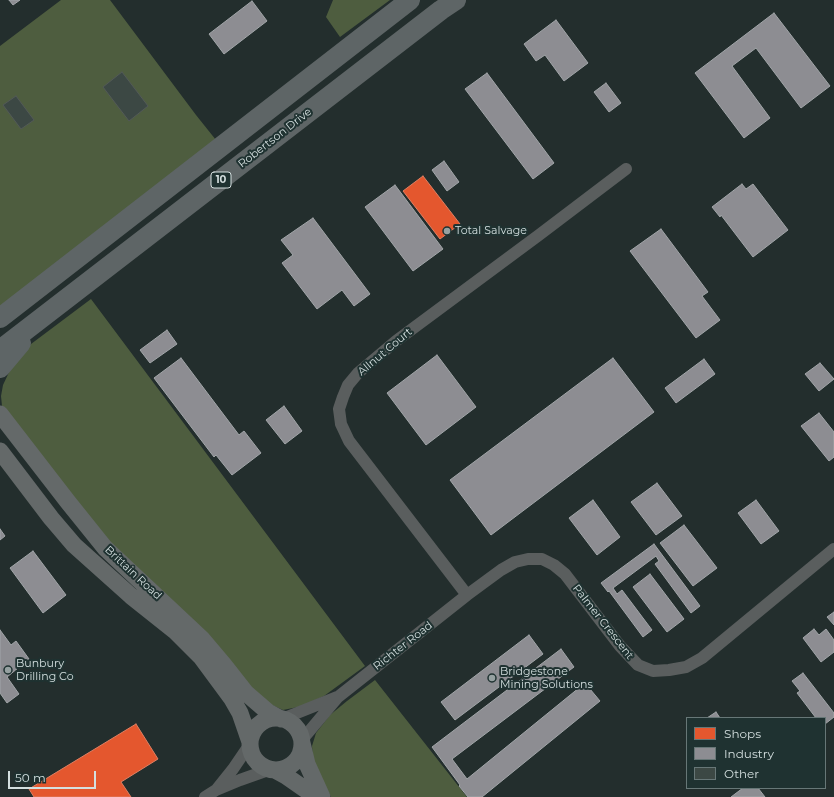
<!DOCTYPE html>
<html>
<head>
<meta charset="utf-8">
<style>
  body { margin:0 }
  #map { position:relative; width:834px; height:797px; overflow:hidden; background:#232e2d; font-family:Montserrat,sans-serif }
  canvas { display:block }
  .legend { position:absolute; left:686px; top:717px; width:140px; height:72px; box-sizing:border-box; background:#1f3231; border:1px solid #677777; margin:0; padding:5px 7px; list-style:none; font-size:12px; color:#d4dfdf }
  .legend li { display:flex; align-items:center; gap:8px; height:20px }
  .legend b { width:20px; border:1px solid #677777 }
  .scale { position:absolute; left:8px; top:771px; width:88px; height:18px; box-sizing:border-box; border:2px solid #d4dfdf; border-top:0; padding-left:5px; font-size:12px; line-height:14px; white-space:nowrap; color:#d4dfdf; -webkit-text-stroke:3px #1f3231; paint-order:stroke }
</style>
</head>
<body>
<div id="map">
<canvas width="834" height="797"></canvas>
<ul class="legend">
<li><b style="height:11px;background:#e4572e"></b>Shops</li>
<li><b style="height:11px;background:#8d8d92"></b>Industry</li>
<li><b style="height:11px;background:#3c4844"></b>Other</li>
</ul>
<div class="scale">50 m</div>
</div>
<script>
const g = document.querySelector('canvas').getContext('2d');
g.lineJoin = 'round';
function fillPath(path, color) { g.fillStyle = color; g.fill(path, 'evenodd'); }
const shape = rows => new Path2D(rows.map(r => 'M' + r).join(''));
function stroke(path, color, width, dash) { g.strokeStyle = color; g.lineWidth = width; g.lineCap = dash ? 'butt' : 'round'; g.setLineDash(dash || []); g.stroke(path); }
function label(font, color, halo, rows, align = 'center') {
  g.font = font + ' Montserrat,sans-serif'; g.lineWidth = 4; g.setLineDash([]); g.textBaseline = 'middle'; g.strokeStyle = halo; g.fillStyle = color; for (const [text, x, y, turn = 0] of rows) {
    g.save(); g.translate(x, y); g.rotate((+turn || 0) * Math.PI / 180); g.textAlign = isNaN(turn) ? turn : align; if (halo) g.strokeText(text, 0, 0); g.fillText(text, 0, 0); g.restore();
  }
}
fillPath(shape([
  [61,0,110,0,196,115,216,140,0,307,0,46],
  [333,0,390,0,340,37,326,17],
  [91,299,365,666,324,696,303,706,283,710,265,702,111,547,44,462,2,406,1,396,3,385,11,368,22,353,31,344],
  [375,680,467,797,331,797,330,795,313,762,312,746,316,733,330,715,347,701]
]), '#4e5d3f');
const shops = shape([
  [423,176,460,224,440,239,403,191,423,176],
  [136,724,158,759,121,782,131,797,34,797,29,789,136,724]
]);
fillPath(shops, '#e4572e');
stroke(shops, '#df8063', 1);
const industry = shape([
  [9,0,20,0,13,5,9,0],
  [252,1,267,21,224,54,209,34,252,1],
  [774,13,830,86,801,108,756,48,732,66,770,118,744,138,695,73,774,13],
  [556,20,588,63,564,81,545,55,536,61,524,44,556,20],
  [487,73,554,163,533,179,465,89,487,73],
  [606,83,621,103,609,112,594,92,606,83],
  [444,161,459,182,447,191,432,170,444,161],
  [742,184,746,189,753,184,788,230,753,257,721,215,720,217,712,207,742,184],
  [395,185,443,249,413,271,365,207,395,185],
  [313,218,370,294,354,306,342,290,317,309,282,263,293,255,281,240,313,218],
  [661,229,708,292,702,296,720,320,696,338,630,251,661,229],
  [167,330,177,344,150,363,140,350,167,330],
  [437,355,476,407,426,445,387,393,437,355],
  [181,358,239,435,244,431,261,453,232,475,216,455,214,457,154,378,181,358],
  [613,358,654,412,491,535,450,480,613,358],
  [704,359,715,374,676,403,665,388,704,359],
  [820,363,834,379,819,391,805,374,820,363],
  [284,406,302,431,285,444,266,420,284,406],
  [819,413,834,432,834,457,829,461,801,426,819,413],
  [657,483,682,516,656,535,631,502,657,483],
  [593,500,620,537,597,555,569,518,593,500],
  [756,500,779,531,761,544,738,513,756,500],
  [684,525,717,568,693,586,660,543,684,525],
  [0,529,5,536,0,540,0,529],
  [654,544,700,606,691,613,655,564,659,561,656,556,613,588,617,594,622,590,652,630,643,637,609,591,608,592,601,583,654,544],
  [33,551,66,595,43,613,10,568,33,551],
  [650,574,684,619,667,632,633,587,650,574],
  [834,612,834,625,827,617,834,612],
  [814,629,819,635,826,629,834,640,834,652,821,662,803,638,814,629],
  [0,630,11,645,16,641,29,659,7,677,19,694,7,703,0,693,0,630],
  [529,635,543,654,455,720,441,702,529,635],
  [561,649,574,667,452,759,467,779,585,683,600,701,482,797,468,797,459,786,460,785,432,747,561,649],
  [803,673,834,713,834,717,825,724,825,718,816,718,797,693,800,691,792,681,803,673],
  [716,712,720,718,707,718,716,712],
  [743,788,758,788,765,797,731,797,743,788]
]);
fillPath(industry, '#8d8d92');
stroke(industry, '#a2a6a9', 1);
const building = shape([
  [122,72,148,106,129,121,103,87,122,72],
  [16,96,34,120,21,129,3,105,16,96]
]);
fillPath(building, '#3c4844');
stroke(building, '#525957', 1);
stroke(shape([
  [467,595,349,441,341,424,339,409,343,397,348,385,358,373,396,341,539,235,626,169],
  [282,719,337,697],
  [301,741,338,697,467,595,501,570,515,562,528,559,542,559,554,565,565,574,620,646,638,665,653,671,669,670,686,667,702,658,834,549],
  [217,789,233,769,250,744],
  [205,797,216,790,240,780,271,769]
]), '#5a5e5e', 12);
stroke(shape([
  [0,414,68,502,105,548,202,639,224,665,246,693,268,712,281,719],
  [0,451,51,518,74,545,131,596,175,631,201,657,232,699,240,713,250,742],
  '250 744a26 26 0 1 1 52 0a26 26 0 1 1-52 0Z',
  [302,743,307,764,322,797],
  [275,770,286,776,316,797]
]), '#646969', 17);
stroke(shape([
  [0,318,410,0],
  [0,350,441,10,456,0],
  [0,368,21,343]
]), '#5e6566', 20);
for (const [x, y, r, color] of [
  [447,231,4,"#96a1a1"],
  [8,670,4,"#96a1a1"],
  [492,678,4,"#96a1a1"]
]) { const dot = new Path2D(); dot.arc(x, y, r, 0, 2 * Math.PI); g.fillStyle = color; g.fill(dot); stroke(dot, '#1f3231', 1.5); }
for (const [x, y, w] of [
  [221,180,20]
]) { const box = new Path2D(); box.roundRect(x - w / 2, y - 8, w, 16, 3); g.fillStyle = '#1f3231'; g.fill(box); stroke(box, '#d4dfdf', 1); }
label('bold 10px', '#d4dfdf', null, [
  ["10",221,180]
]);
label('11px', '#d4dfdf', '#1f3231', [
  ["Robertson Drive",275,138,-38],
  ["Allnut Court",385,352,-40],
  ["Brittain Road",133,573,43],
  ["Palmer Crescent",603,622,52],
  ["Richter Road",403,646,-38]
]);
label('11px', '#d4dfdf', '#1f3231', [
  ["Total Salvage",455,231],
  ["Bunbury",16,664],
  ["Drilling Co",16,677],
  ["Bridgestone",500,672],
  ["Mining Solutions",500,685]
], 'left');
</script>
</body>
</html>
